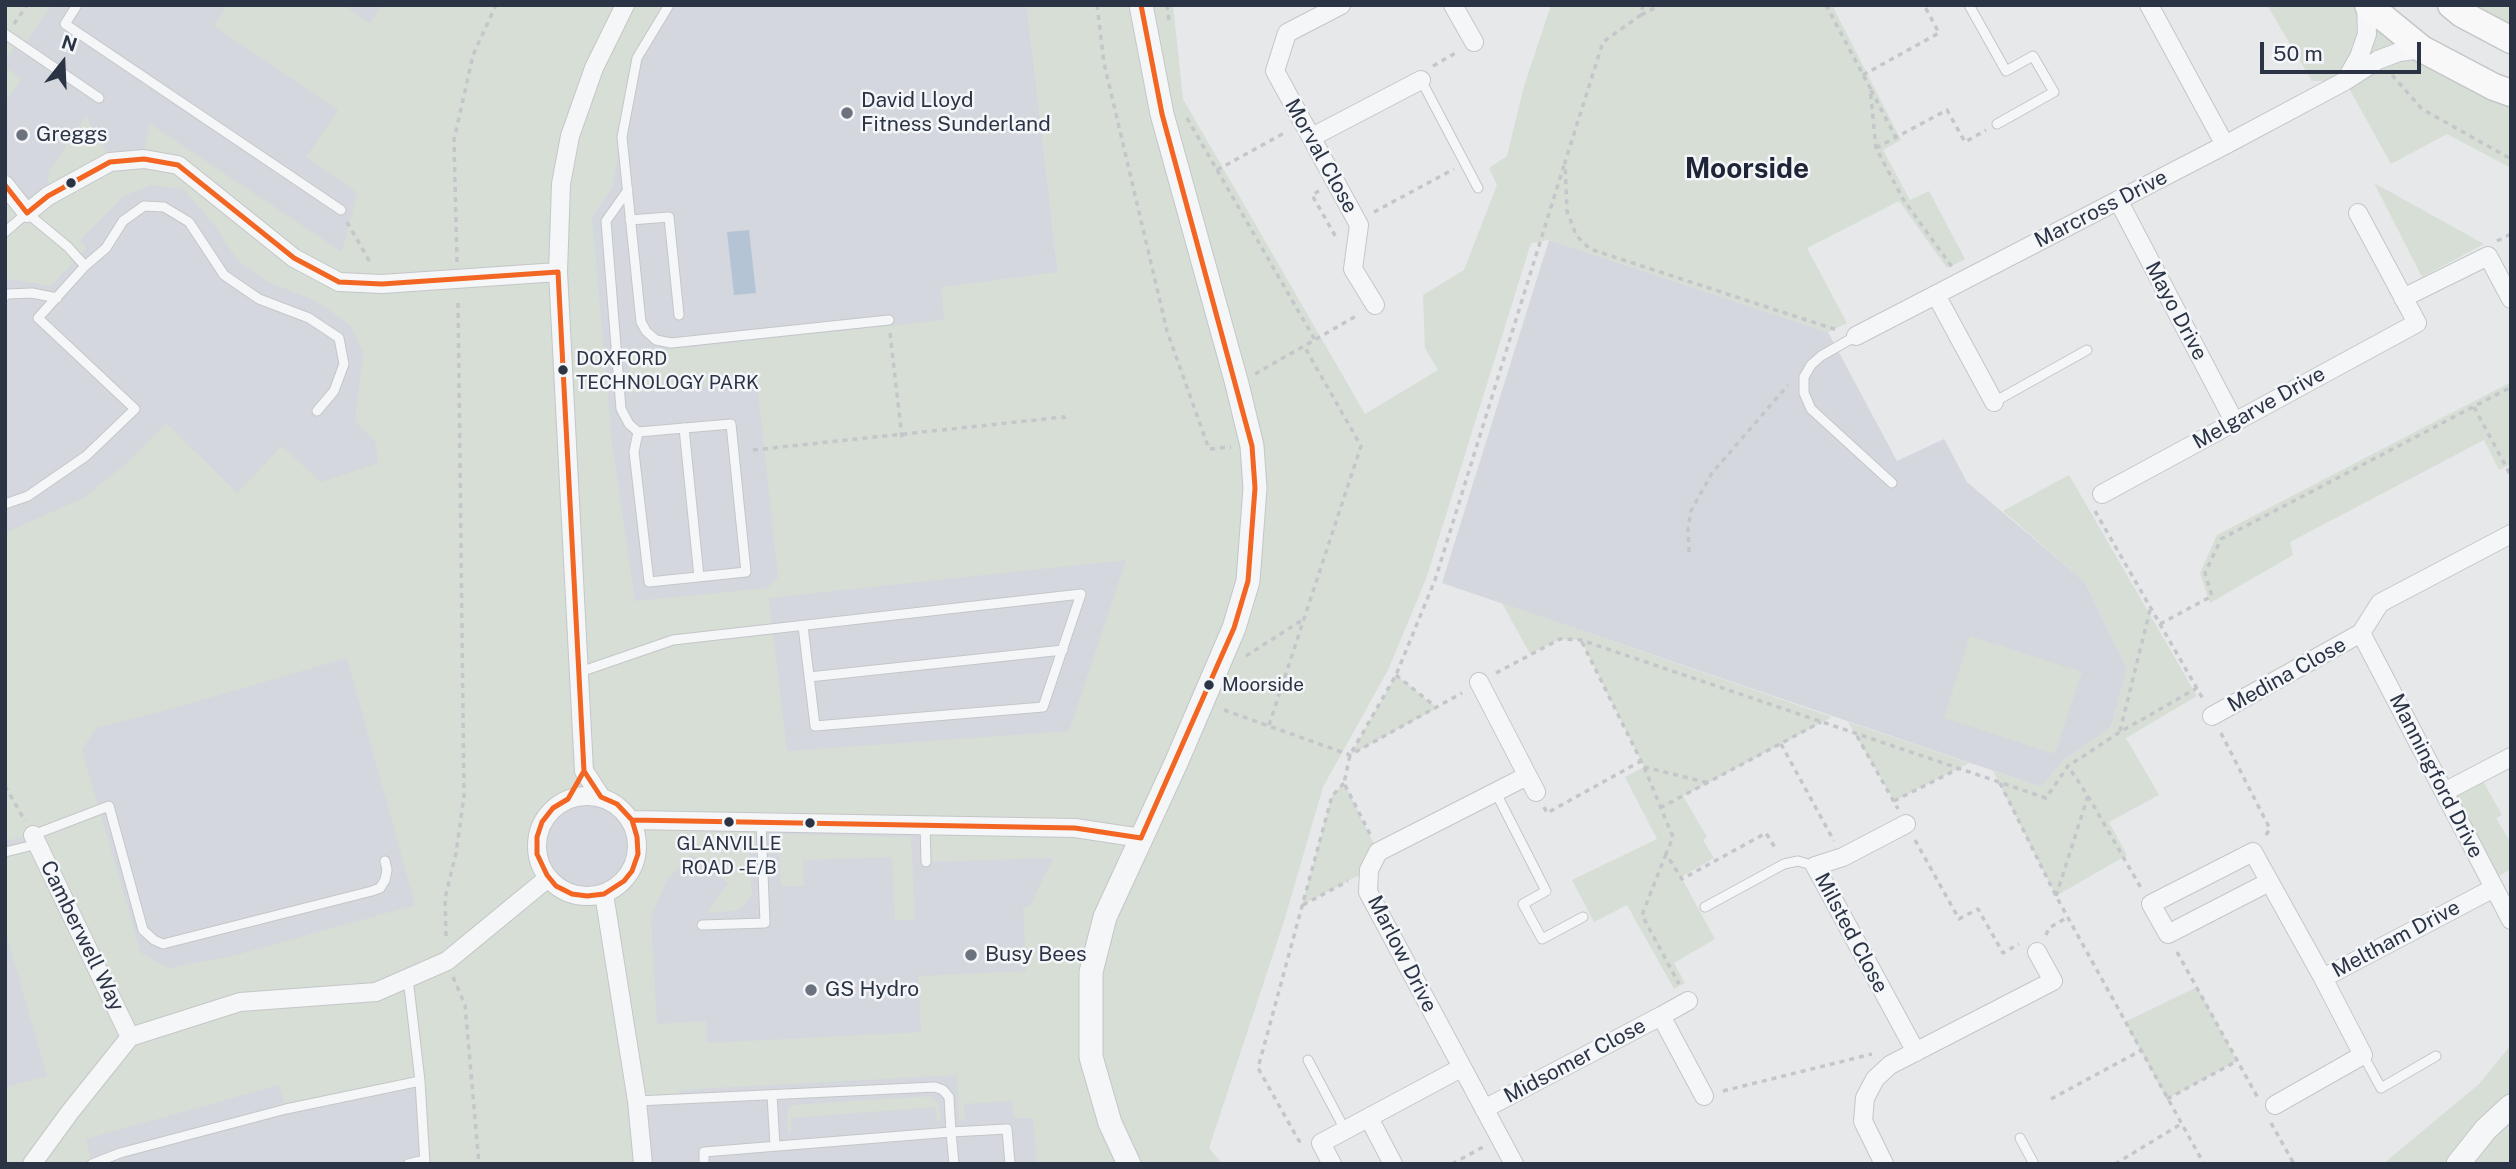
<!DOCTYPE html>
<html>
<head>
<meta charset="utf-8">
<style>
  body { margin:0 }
  #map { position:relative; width:2516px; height:1169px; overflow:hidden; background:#e6e8ea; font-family:"Public Sans",sans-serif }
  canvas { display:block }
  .frame { position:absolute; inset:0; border:7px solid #2b3445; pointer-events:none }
  .north { position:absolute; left:28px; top:28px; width:70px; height:70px; -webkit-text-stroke:5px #f4f6f9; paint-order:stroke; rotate:18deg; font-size:19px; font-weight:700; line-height:28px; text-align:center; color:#2b3445 }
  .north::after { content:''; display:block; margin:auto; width:24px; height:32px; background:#2b3445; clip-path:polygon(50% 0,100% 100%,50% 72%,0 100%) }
  .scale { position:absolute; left:2260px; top:42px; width:161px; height:32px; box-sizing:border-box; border:4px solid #2b3445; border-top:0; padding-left:9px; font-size:21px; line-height:24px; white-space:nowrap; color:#2b3445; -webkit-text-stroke:5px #f4f6f9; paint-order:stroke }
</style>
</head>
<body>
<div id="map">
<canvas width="2516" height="1169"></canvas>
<div class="frame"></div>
<div class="north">N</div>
<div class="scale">50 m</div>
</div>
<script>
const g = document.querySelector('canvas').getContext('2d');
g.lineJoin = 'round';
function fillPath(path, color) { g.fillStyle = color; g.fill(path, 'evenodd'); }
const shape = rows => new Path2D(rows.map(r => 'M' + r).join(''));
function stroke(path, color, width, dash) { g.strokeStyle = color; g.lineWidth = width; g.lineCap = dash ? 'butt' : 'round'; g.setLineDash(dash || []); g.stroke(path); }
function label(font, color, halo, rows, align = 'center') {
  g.font = font + ' "Public Sans",sans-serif'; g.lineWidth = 5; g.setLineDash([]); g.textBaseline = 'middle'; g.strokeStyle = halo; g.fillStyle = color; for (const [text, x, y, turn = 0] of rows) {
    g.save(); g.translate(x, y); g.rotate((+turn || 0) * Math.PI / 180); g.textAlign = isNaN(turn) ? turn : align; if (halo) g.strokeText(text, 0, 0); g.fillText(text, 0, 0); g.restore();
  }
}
fillPath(shape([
  [5,5,1027,5,1058,272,1130,415,1129,1164,5,1164],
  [1549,240,1828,332,1897,461,1944,439,1967,482,2085,582,2127,669,2111,727,2063,761,2041,787,1442,583]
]), '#d4d7dd');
fillPath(shape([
  [5,5,52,5,28,39,17,43,5,61],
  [228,5,343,5,370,23,382,5,669,5,637,58,612,188,592,217,612,442,635,601,768,588,778,577,757,383,631,393,627,354,944,320,941,287,1058,272,1027,5,1173,5,1183,99,1365,414,1438,370,1425,348,1423,295,1464,270,1497,185,1489,168,1507,156,1524,86,1551,5,1832,5,1901,140,1883,150,1910,200,1929,191,1965,259,1947,268,1899,201,1807,248,1847,323,1828,332,1549,240,1531,243,1426,579,1388,670,1323,787,1285,918,1209,1148,1222,1164,1037,1164,1033,1118,1014,1118,1012,1101,964,1104,965,1120,959,1120,957,1075,680,1090,680,1099,637,1101,643,1164,425,1164,420,1082,286,1109,279,1085,86,1139,92,1164,5,1164,5,1087,47,1076,5,930,5,852,37,844,33,835,5,841,5,533,83,498,125,465,166,423,237,493,282,446,321,482,378,463,375,441,355,421,363,353,350,325,316,301,268,282,237,260,215,226,183,189,151,185,124,196,80,241,87,248,51,286,10,279,5,284,5,185,27,212,47,196,49,171,86,116,108,155,144,153,149,123,342,252,357,194,350,187,306,157,338,110,214,26],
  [1126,560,1069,731,787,751,769,598],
  [347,658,415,905,232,956,169,968,141,953,82,750,96,728,160,712],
  [584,772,601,797,617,804,632,821,637,837,638,854,632,871,624,881,604,894,587,896,572,894,556,886,547,875,537,854,537,837,542,822,553,808,569,799],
  [761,823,925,824,926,862,1053,858,1030,906,1023,907,1026,971,918,976,921,1032,707,1043,706,1021,657,1024,651,917,667,880,691,854,728,883,706,913,734,911,744,907,752,895,749,852,762,852],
  [2267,5,2367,5,2511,93,2511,168,2447,134,2391,164,2345,81,2312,81],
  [2452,5,2511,5,2511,40],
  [5,67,22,79,5,103],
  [2374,183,2484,244,2422,277],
  [2511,382,2511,464,2499,470,2484,440,2290,542,2293,555,2210,603,2200,573,2217,535],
  [2069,475,2197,696,2126,738,2159,795,2109,822,2127,855,2056,896,1993,771,2041,787,2063,761,2111,727,2127,669,2085,582,2003,511],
  [1502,603,1832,717,1683,796,1707,837,1703,840,1714,858,1681,877,1715,939,1674,963,1685,983,1674,989,1627,905,1594,922,1572,880,1657,839,1625,777,1644,767,1581,640,1560,639,1530,654],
  [1970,636,2082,672,2055,754,1944,718],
  [1396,675,1437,708,1350,755],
  [1848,722,1969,763,1894,801],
  [2479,774,2502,815,2496,818,2511,843,2511,869,2490,881,2446,791],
  [1344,783,1378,852,1369,870,1302,905,1332,796],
  [778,834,911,837,915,920,895,920,892,857,803,860,804,886,781,886],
  [2197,987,2237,1061,2167,1099,2125,1022],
  [2511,1045,2511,1164,2383,1164,2479,1084],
  [930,1096,939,1104,941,1121,937,1121,936,1107,791,1118,791,1132,788,1133,787,1116,788,1108,792,1105]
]), '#d6ded6');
fillPath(shape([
  [749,230,756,293,734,295,727,232]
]), '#b4c4d5');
const service = shape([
  [77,5,65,24,341,210],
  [669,5,637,58,622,137,641,322,646,331,656,340,671,343,889,320],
  [1969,5,2006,71,2033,56,2054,92,1997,124],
  [5,34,99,98],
  [1421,80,1478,188],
  [628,190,606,221,621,409,629,424,638,432,731,424,746,572,649,582,634,452,638,432],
  [630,220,669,217,679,315],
  [5,232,27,213,68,247,85,266,106,248,123,221,144,206,164,207,189,222,224,275,259,299,309,318,339,338,344,364,334,391,317,411],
  [5,296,7,294,32,293,57,298],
  [1856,336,1821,356,1811,365,1804,377,1804,393,1811,409,1892,483],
  [1994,402,2087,350],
  [684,428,699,577],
  [5,504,28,496,86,456,135,409,38,318,85,266],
  [580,672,673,640,1081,594,1043,707,815,726,803,626],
  [809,677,1063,650],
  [1495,791,1546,891,1523,904,1542,939,1583,917],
  [925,824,926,862],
  [33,835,109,806,143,930,154,940,163,944,372,891,380,888,385,880,387,870,385,861],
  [5,852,38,844],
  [1705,907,1784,864,1798,861,1815,866],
  [702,925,765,923,761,823],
  [2363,1055,2381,1088,2436,1056],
  [1308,1060,1345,1130],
  [420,1081,425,1164],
  [772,1095,775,1146],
  [637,1101,935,1087,943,1090,949,1097,951,1132,1007,1129,1010,1164],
  [2020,1138,2034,1164],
  [92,1164,120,1153,286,1109,420,1081,408,978],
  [408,1164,425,1160],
  [704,1164,704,1152,951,1132,954,1164]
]);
const minor = shape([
  [1341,5,1287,33,1275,71,1359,225,1353,269,1375,305],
  [1453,5,1474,42],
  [2149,5,2225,145],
  [2347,78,2359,57,2367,34,2366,5],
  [1312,137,1421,80],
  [5,185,27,213,48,196,110,162,144,159,178,165,294,258,339,282,382,284,558,272],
  [2118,200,2234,421],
  [1936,295,1994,402],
  [2403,298,2488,256,2511,299],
  [1856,336,2225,145,2345,81,2378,60,2399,52,2422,49],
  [2102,494,2417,323,2358,213],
  [2361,633,2511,920],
  [1479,682,1536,792],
  [2212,716,2361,633,2380,603,2511,534],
  [2446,791,2511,757],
  '537 846a50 50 0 1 1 100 0a50 50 0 1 1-100 0Z',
  [601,797,584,771,558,272,561,184,570,136,594,68,625,5],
  [632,820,1075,828,1141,838],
  [1906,824,1843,857,1815,866,1916,1052],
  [33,835,130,1037],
  [2269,882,2168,934,2151,904,2253,852,2323,978,2494,888],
  [604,894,637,1101,643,1164],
  [1661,1016,1688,1001],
  [2275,1105,2363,1055,2323,978],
  [1484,1109,1661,1016,1704,1096],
  [1369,1118,1393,1164],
  [32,1164,70,1112,130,1037,240,1002,376,992,447,961,548,878],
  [1332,1164,1321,1143,1461,1068],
  [1514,1164,1368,892,1369,870,1378,852,1527,776],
  [1884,1164,1863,1121,1865,1098,1875,1079,1890,1065,2053,981,2037,952]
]);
const tertiary = shape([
  [1129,1164,1110,1123,1091,1057,1091,972,1105,917,1176,763,1234,628,1248,581,1255,488,1252,446,1237,384,1162,114,1141,5],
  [2458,1164,2486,1129,2511,1106]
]);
const secondary = shape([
  [2368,5,2422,49,2494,87,2511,93],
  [2451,5,2462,14,2511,40]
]);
stroke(service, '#c4c6c8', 11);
stroke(minor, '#c4c6c8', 20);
stroke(tertiary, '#c4c6c8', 25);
stroke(secondary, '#c4c6c8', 29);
stroke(shape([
  [1097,5,1104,63,1167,331,1209,449,1231,447],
  [1167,5,1169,22],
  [1643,5,1641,15,1603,42,1565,162,1567,211,1576,235,1590,249,1837,330],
  [1826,5,1870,88,1876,148,1903,199,1952,267],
  [1641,15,1660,5],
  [14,24,27,5],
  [1433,66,1457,52],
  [1863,75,1939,33,1924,5],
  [2392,75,2422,109,2511,159],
  [1871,90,1896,138],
  [1187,118,1315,340],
  [1876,148,1947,110,1965,142,1986,130],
  [1217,170,1286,132],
  [1319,191,1312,195,1337,239],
  [1374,212,1454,169],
  [347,222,371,264],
  [2497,241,2511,234],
  [457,262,454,140,473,55,496,5],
  [890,333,902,438],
  [1255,374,1358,315],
  [2474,407,2511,476],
  [753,450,1064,417,1065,422],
  [2095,511,2203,699],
  [1689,552,1688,528,1691,511,1712,473,1788,385],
  [2160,624,2212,596,2205,573,2221,539,2511,387],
  [1582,642,1644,767,1673,837,1666,854,1682,879,1766,833,1777,851],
  [1246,656,1304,619],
  [1496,673,1560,639,1581,640,2046,798,2068,766,2120,732,2197,688],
  [1396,675,1437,708],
  [1224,710,1350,755,1462,693],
  [1269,725,1361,446,1304,346],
  [2120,731,2150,610],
  [2221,733,2270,829,2264,838],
  [1857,736,1898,809],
  [1781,744,1834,841],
  [1644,767,1709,783],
  [2000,783,2056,896,2204,1164],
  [5,786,25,821],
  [2088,796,2141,888],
  [1894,801,1958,769],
  [1544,807,1547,813,1641,761],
  [1660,808,1821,722],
  [1370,834,1344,783,1350,755,1396,675,1435,580,1565,162],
  [1915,840,1959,919,1978,909,2003,953,2019,944],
  [1666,854,1642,915,1679,984],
  [2056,896,2088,796,2068,766],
  [1303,905,1348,881],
  [2046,935,2049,928,2068,917],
  [446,936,445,898,456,853,464,796,458,298],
  [2177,952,2258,1098],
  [453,977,465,1005,479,1164],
  [1723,1091,1872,1054],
  [2051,1099,2140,1051],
  [2167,1099,2237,1061],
  [2271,1123,2294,1164],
  [1301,1141,1299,1141,1258,1068,1332,796,1344,783],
  [1452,1164,1483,1147],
  [2115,1164,2181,1124]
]), '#c5c6ca', 3.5, [5, 5]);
stroke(service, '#f5f6f7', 9);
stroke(minor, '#f5f6f7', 18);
stroke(tertiary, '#f5f6f7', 23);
stroke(secondary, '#f8f8f8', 26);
stroke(shape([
  [5,185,27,213,48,196,110,162,144,159,178,165,294,258,339,282,382,284,558,272,584,771],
  [584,771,601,797,617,804,632,820,637,837,638,854,632,871,624,881,604,894,587,896,572,894,556,886,547,875,537,854,537,837,542,822,553,808,568,799,584,771],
  [632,820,1075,828,1141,838,1234,628,1248,581,1255,488,1252,446,1162,114,1141,5]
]), '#f26522', 5);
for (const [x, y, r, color] of [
  [847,113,7,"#6c737f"],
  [22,135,7,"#6c737f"],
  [71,183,6,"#2b3445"],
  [563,370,6,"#2b3445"],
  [1209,685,6,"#2b3445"],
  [729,822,6,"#2b3445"],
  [810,823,6,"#2b3445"],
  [971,955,7,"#6c737f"],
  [811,990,7,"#6c737f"]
]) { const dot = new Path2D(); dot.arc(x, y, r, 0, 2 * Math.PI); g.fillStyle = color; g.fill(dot); stroke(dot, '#f4f6f9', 2.5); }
label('19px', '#2b3445', '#f4f6f9', [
  ["DOXFORD",576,359],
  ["TECHNOLOGY PARK",576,383],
  ["Moorside",1222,685],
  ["GLANVILLE",729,844,"center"],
  ["ROAD -E/B",729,868,"center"]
], 'left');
label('21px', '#2b3445', '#f4f6f9', [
  ["David Lloyd",861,101],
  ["Fitness Sunderland",861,125],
  ["Greggs",36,135],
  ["Busy Bees",985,955],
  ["GS Hydro",825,990]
], 'left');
label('21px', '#2b3445', '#f4f6f9', [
  ["Morval Close",1321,156,61],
  ["Marcross Drive",2101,209,-27],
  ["Mayo Drive",2176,311,62],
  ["Melgarve Drive",2259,408,-29],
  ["Medina Close",2287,675,-29],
  ["Manningford Drive",2436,776,63],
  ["Milsted Close",1851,933,62],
  ["Camberwell Way",82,936,64],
  ["Meltham Drive",2396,939,-28],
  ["Marlow Drive",1402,954,63],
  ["Midsomer Close",1575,1061,-28]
]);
label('bold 28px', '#1d2536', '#f4f6f9', [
  ["Moorside",1747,169]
]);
</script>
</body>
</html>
